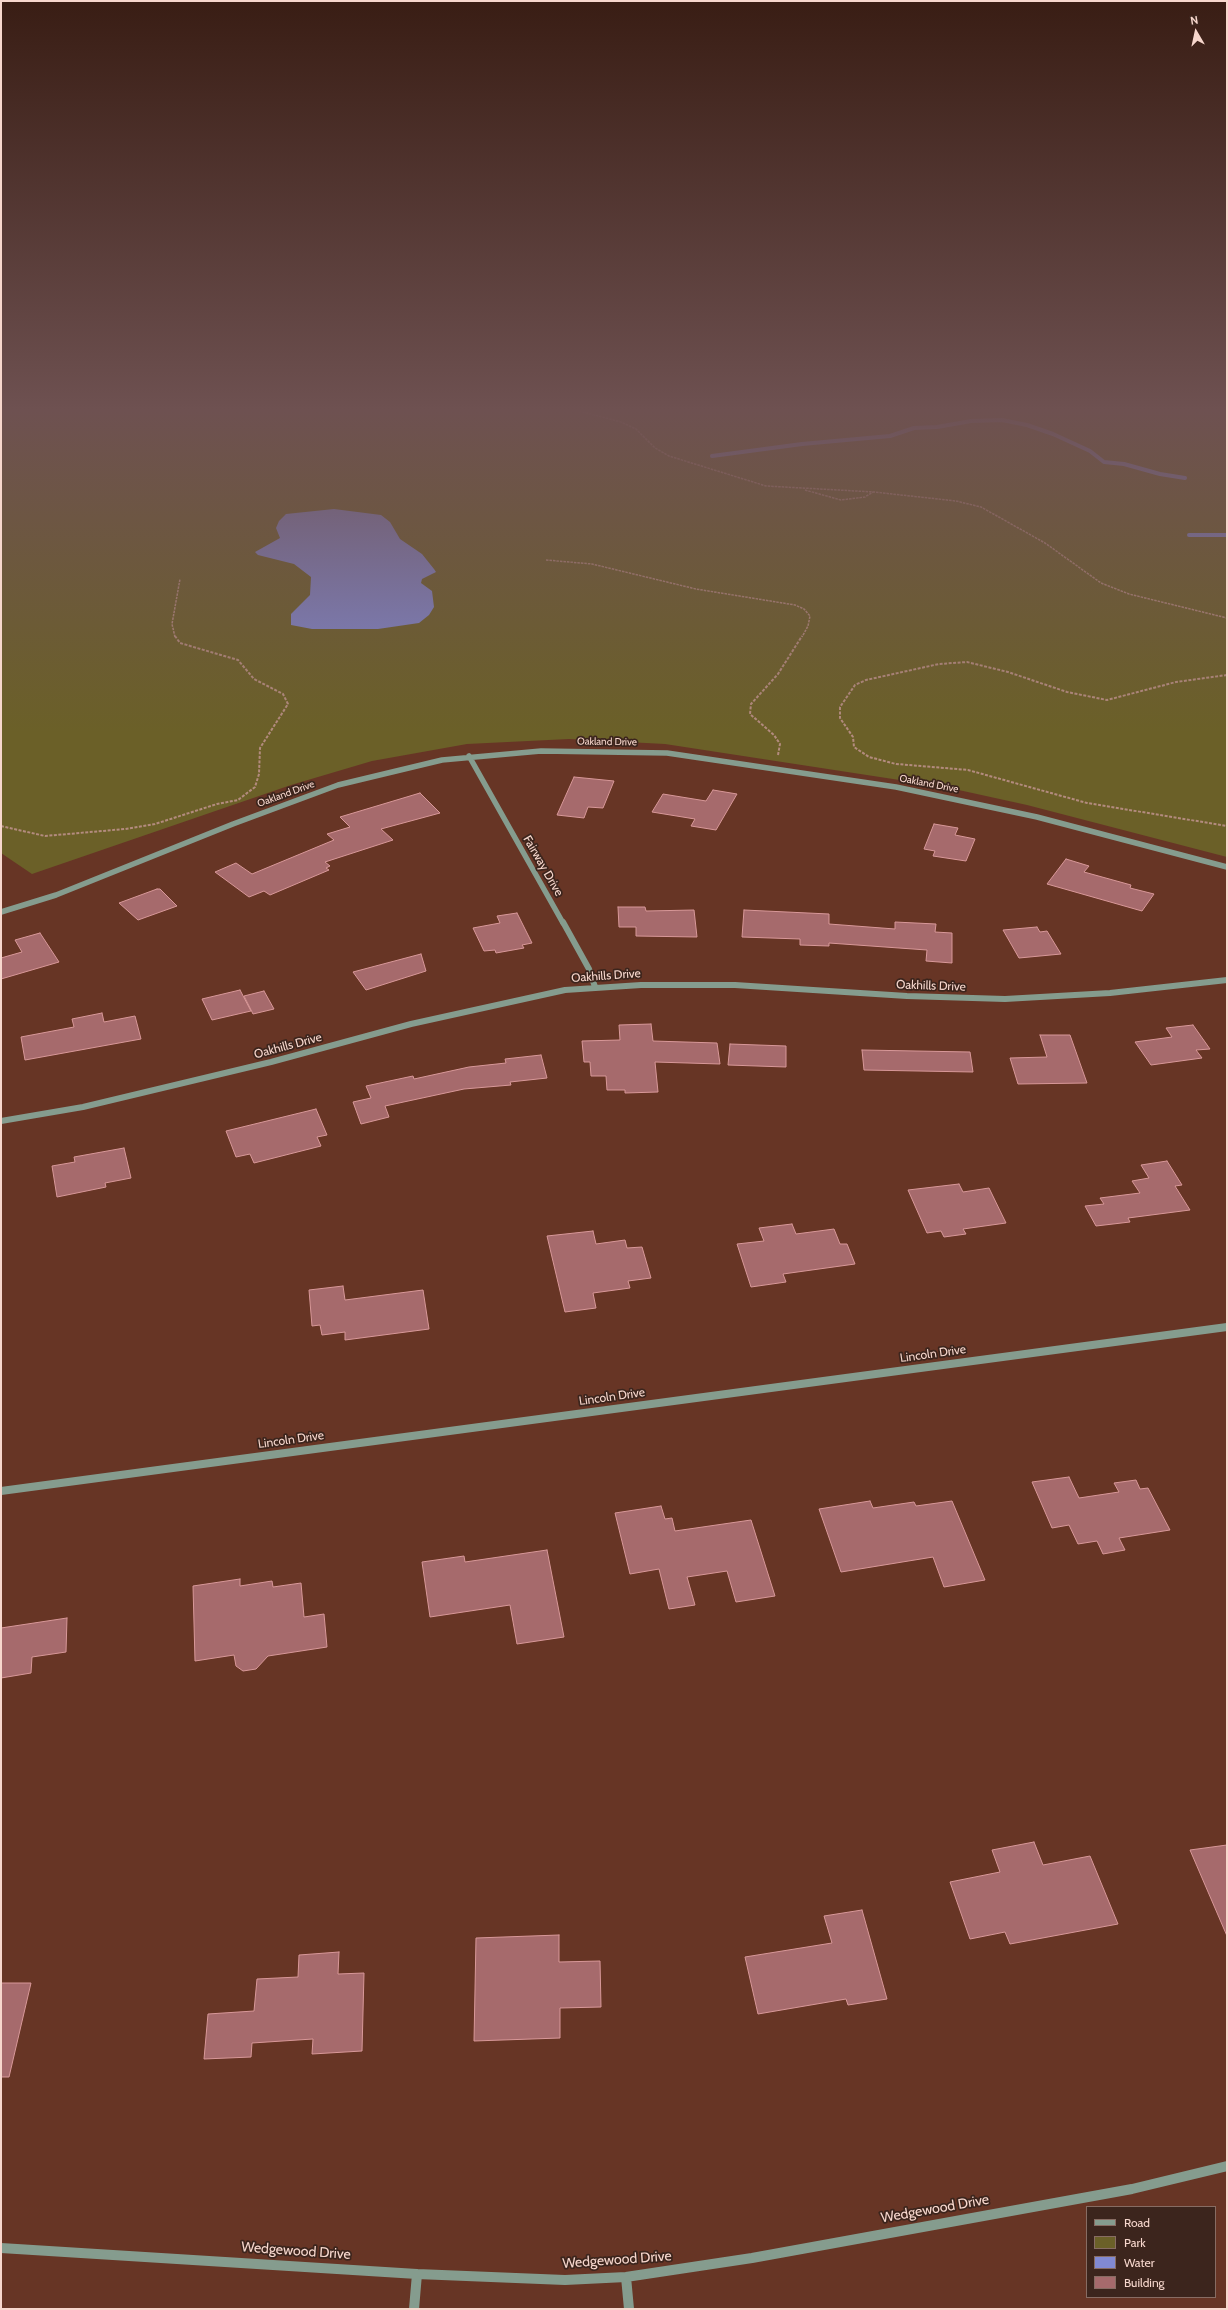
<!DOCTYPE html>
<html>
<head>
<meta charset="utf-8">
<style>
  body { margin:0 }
  #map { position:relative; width:1228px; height:2310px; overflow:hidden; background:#673525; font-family:Cabin,sans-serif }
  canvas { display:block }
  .frame { position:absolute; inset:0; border:2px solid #f7d7cd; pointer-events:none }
  .legend { position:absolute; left:1086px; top:2206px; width:130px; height:92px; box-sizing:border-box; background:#3c251d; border:1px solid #876c63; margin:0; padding:5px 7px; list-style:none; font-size:12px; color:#f7d7cd }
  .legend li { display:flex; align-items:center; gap:8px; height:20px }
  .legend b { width:20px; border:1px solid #876c63 }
  .north { position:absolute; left:1176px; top:12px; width:40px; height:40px; -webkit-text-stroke:3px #3c251d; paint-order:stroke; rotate:351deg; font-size:11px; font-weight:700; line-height:16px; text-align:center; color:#f7d7cd }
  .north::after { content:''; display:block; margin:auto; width:14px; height:18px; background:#f7d7cd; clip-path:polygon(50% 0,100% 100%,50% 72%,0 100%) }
</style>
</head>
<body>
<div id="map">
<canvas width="1228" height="2310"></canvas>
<div class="frame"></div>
<ul class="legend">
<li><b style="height:5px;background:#859c8e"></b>Road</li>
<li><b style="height:11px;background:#6b6028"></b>Park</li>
<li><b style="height:11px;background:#8189d2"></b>Water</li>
<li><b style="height:11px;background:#a66a6c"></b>Building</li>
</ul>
<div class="north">N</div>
</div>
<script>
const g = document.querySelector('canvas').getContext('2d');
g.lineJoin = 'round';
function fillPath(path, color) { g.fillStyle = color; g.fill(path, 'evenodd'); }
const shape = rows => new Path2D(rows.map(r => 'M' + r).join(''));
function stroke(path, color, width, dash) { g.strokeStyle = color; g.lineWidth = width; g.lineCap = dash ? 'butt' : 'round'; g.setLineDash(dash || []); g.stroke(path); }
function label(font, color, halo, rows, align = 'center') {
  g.font = font + ' Cabin,sans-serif'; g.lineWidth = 3.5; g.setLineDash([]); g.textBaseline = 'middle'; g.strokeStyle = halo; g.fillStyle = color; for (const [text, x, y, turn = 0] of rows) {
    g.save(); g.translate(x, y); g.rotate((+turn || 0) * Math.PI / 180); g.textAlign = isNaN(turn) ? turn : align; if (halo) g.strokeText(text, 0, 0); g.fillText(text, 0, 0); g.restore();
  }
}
fillPath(shape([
  [1,409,1227,409,1227,857,1027,805,945,787,665,744,569,739,467,744,372,761,291,785,32,874,1,853]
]), '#6b6028');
fillPath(shape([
  [334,509,381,515,390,522,400,539,422,554,434,569,436,572,422,579,421,583,432,591,434,607,429,615,419,623,378,629,312,629,291,625,291,614,310,595,311,577,294,564,258,555,255,552,280,538,276,528,279,521,286,514]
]), '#8189d2');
stroke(shape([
  [712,456,802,444,890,436,914,428,937,427,971,421,1002,420,1027,425,1053,434,1090,451,1104,462,1124,464,1160,474,1185,478],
  [1189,535,1227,535]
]), '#8189d2', 4);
const building = shape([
  [574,777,614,781,603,808,588,807,584,818,557,815,574,777],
  [713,790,737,794,716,830,691,826,695,819,652,812,663,794,706,801,713,790],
  [420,793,440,813,381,829,393,840,325,862,330,866,326,868,329,870,270,895,264,891,249,897,215,872,236,863,252,874,334,840,327,834,350,827,340,817,420,793],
  [934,824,958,828,955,835,975,839,966,861,933,856,935,851,924,849,934,824],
  [1066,859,1089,866,1084,872,1131,885,1130,888,1154,894,1142,911,1047,884,1066,859],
  [157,889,160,889,177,906,138,920,119,903,157,889],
  [618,907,645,907,646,911,694,910,697,937,636,936,636,927,619,927,618,907],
  [744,910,829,914,829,924,895,929,895,922,936,924,935,932,952,933,952,963,926,961,927,950,829,943,829,946,800,945,800,939,742,937,744,910],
  [517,913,532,943,522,945,524,948,496,953,495,950,484,951,473,928,500,923,497,916,517,913],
  [1037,927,1040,932,1047,931,1061,954,1019,958,1003,930,1037,927],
  [40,933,59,962,1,979,1,958,22,952,15,940,40,933],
  [421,954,426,971,366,990,353,972,421,954],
  [240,990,251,1011,212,1020,202,999,240,990],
  [264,991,274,1009,253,1014,244,996,264,991],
  [102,1013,104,1022,135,1016,141,1039,25,1060,21,1037,74,1027,72,1019,102,1013],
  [651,1024,653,1041,717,1043,720,1064,655,1062,658,1092,625,1093,625,1090,607,1090,606,1076,591,1076,590,1062,584,1062,582,1041,620,1040,619,1025,651,1024],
  [1193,1025,1210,1049,1196,1050,1202,1058,1151,1065,1135,1042,1172,1037,1166,1028,1193,1025],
  [1040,1035,1070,1035,1087,1083,1018,1084,1010,1058,1047,1057,1040,1035],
  [730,1044,786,1046,786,1067,728,1065,730,1044],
  [862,1050,970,1052,973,1072,864,1070,862,1050],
  [541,1055,547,1078,510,1082,511,1085,464,1089,385,1106,389,1117,361,1124,353,1102,371,1098,366,1086,413,1076,414,1079,469,1067,506,1063,505,1059,541,1055],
  [316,1109,327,1135,317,1137,321,1146,254,1163,250,1154,236,1157,226,1131,316,1109],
  [124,1148,131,1178,105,1183,106,1187,57,1197,52,1166,75,1162,74,1157,124,1148],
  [1167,1161,1182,1185,1175,1186,1190,1210,1128,1218,1130,1222,1096,1226,1085,1206,1104,1204,1100,1198,1140,1193,1132,1181,1149,1178,1141,1165,1167,1161],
  [959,1184,963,1192,989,1188,1006,1223,963,1229,966,1234,944,1237,941,1231,927,1233,908,1190,959,1184],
  [792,1224,796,1234,834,1229,840,1244,847,1244,855,1264,783,1274,786,1282,751,1287,737,1244,764,1241,759,1228,792,1224],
  [593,1231,596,1244,625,1240,627,1248,642,1247,651,1278,628,1281,630,1288,593,1293,596,1308,565,1312,547,1236,593,1231],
  [343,1286,345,1300,423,1290,429,1329,345,1340,345,1332,322,1335,320,1325,312,1326,309,1290,343,1286],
  [1069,1477,1079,1498,1119,1492,1114,1483,1136,1480,1140,1489,1148,1488,1170,1530,1119,1538,1125,1550,1103,1554,1097,1541,1078,1544,1069,1525,1052,1528,1032,1482,1069,1477],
  [870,1501,873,1508,914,1502,916,1506,952,1501,985,1580,944,1587,933,1557,841,1572,819,1509,870,1501],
  [661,1506,665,1519,672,1518,675,1531,751,1520,775,1596,736,1602,727,1571,687,1577,695,1605,669,1609,659,1569,630,1574,615,1513,661,1506],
  [547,1550,564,1637,517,1644,510,1605,430,1617,422,1562,464,1556,465,1562,547,1550],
  [240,1579,240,1586,272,1581,273,1587,301,1583,304,1617,324,1614,327,1647,268,1656,256,1669,243,1671,236,1666,234,1655,195,1661,193,1586,240,1579],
  [67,1618,66,1652,32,1657,31,1673,1,1678,1,1628,67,1618],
  [1034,1842,1043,1865,1090,1856,1118,1924,1010,1944,1005,1932,970,1939,950,1882,1000,1872,992,1850,1034,1842],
  [1227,1845,1227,1936,1190,1850,1227,1845],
  [862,1910,887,1999,848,2005,846,1999,758,2014,745,1957,832,1943,824,1916,862,1910],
  [559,1935,559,1962,600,1961,601,2007,560,2008,560,2038,474,2041,476,1938,559,1935],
  [339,1952,338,1974,364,1973,362,2051,312,2054,313,2039,252,2043,251,2057,204,2059,208,2014,254,2011,257,1979,298,1977,299,1955,339,1952],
  [1,1983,31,1983,9,2077,1,2077,1,1983]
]);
fillPath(building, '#a66a6c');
stroke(building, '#d89899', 1);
stroke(shape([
  [572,409,621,422,636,429,655,448,669,456,766,486,874,492,956,501,981,507,1045,543,1101,583,1129,594,1227,618],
  [805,490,841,500,865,497,873,492],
  [546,560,592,564,696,589,795,605,804,609,810,616,808,626,802,637],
  [175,637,172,624,180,579]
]), '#b38b7e', 1.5, [2.5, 1]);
stroke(shape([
  [1227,675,1176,682,1107,700,1067,692,1008,672,967,662,939,664,866,680,855,685,840,707,840,718,853,737,854,747,869,757,896,764,968,770,1087,803,1227,826],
  [778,755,780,744,774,735,750,714,751,704,778,674,802,636],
  [1,826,45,836,125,829,155,824,217,804,238,800,255,787,259,774,260,748,288,704,283,694,254,679,238,660,180,643,175,636]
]), '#b38b7e', 2, [3, 1.5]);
stroke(shape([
  [469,756,563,923],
  [1,912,56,895,233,824,338,785,442,760,541,751,667,753,896,787,1037,817,1227,867]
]), '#859c8e', 5.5);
stroke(shape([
  [563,922,589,969,595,987],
  [1,1121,83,1107,271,1062,411,1024,565,990,641,985,735,985,907,996,1005,999,1110,993,1227,980]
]), '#859c8e', 6);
stroke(shape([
  [1,1491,1227,1327]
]), '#859c8e', 8);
stroke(shape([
  [1,2248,417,2274,565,2280,626,2277,752,2258,1132,2189,1227,2166],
  [626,2277,629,2309],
  [414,2309,417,2274]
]), '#859c8e', 10);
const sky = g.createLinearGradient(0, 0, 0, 732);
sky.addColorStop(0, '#391d14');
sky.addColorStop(0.56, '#6e5151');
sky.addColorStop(1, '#6e515100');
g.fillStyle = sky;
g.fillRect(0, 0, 1228, 732);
label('10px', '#f7d7cd', '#3c251d', [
  ["Oakland Drive",607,742,1],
  ["Oakland Drive",929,784,11],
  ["Oakland Drive",286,794,-20]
]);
label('12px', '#f7d7cd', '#3c251d', [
  ["Fairway Drive",543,866,60],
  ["Oakhills Drive",606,976,-4],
  ["Oakhills Drive",931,986,2],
  ["Oakhills Drive",288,1046,-15],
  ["Lincoln Drive",933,1354,-8],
  ["Lincoln Drive",612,1397,-8],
  ["Lincoln Drive",291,1440,-8]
]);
label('14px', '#f7d7cd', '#3c251d', [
  ["Wedgewood Drive",935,2209,-10],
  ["Wedgewood Drive",296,2251,4],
  ["Wedgewood Drive",617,2260,-4]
]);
</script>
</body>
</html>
